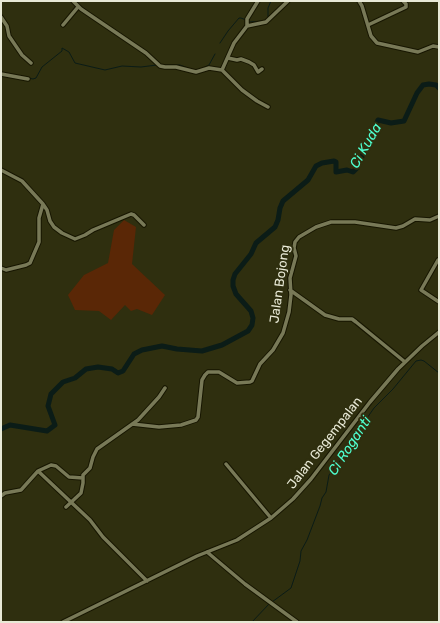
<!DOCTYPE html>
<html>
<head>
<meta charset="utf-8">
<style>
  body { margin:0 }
  #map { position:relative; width:440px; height:623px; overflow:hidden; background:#2f2f0f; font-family:Rubik,sans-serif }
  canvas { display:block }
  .frame { position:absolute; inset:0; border:2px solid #e8e9d6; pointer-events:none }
</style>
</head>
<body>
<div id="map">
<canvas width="440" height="623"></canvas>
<div class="frame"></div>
</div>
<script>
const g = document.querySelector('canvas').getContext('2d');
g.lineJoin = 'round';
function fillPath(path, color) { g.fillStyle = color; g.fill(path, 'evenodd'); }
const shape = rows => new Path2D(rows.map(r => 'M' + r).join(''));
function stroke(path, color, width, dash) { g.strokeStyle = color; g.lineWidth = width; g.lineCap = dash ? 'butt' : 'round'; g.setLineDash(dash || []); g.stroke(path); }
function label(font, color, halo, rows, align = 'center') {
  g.font = font + ' Rubik,sans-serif'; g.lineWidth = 4; g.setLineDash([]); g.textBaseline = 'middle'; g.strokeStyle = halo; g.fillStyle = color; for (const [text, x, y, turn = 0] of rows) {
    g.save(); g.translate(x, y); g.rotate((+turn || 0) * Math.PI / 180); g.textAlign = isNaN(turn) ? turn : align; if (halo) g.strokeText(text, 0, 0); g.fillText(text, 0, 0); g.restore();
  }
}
fillPath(shape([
  [124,220,136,227,132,264,165,295,152,315,137,309,131,311,125,305,111,320,99,311,75,310,68,295,84,275,108,263,114,230]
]), '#5a2706');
stroke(shape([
  [268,18,268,8,271,1],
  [249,22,264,21],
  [220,43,228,31,239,18,241,18,246,20],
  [162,65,180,65,188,68],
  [201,69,209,65,215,54],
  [15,75,33,79,36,78,42,67,62,51,62,48,69,52,75,63,105,70,122,66,141,67,157,65],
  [272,602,291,588,300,561,301,551,307,540,320,506,322,498,326,492,329,475,342,458,356,434,374,408,393,389,416,361,421,360,424,361,439,373],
  [252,622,269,604]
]), '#0b1c17', 1);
stroke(shape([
  [1,429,10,425,47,431,55,425,48,406,51,394,63,382,75,378,86,369,98,367,112,369,118,373,123,371,134,354,142,350,162,346,177,349,202,351,222,345,248,331,252,325,253,318,251,311,236,294,233,286,233,280,235,274,251,254,256,243,275,227,278,220,280,208,283,201,308,180,316,166,322,163,334,161,336,162,336,172,347,170,353,172,357,168,378,120,391,123,404,121,417,93,423,85,429,84,436,85,439,88]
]), '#0b1c17', 5);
const minor = shape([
  [73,1,81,9,146,53,160,66,165,67,176,67,196,72,209,68,222,70,234,43,247,26,266,22,288,1],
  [359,1,362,6,371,36,377,43,418,52,433,46,439,47],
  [1,17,7,26,9,36,22,55,31,63],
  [63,25,78,7],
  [368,25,406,7,406,4,403,1],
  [247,26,247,19,258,1],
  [228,58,237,60,241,59,249,62,254,65,258,72,262,69],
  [222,70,242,90,257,101,268,107],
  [1,74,28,79],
  [1,170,22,181,43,204,39,218,39,242,30,263,26,265,6,270,1,268],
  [43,204,47,210,50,221,54,227,62,233,75,239,85,235,93,230,131,214,134,215,144,225],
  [438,260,421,290,439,302],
  [290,290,325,315,339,319,352,319,356,322,405,362],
  [132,424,159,427,181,425,196,420,198,417,202,380,205,375,208,372,219,372,237,383,250,382,252,381,260,364,273,350,283,333,289,312,291,295,290,278,296,256,294,248,295,242,299,237,316,227,331,222,355,222,396,228,403,226,415,219,430,220,439,216],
  [226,464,271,518],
  [38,471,90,520,103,537,147,581],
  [1,496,5,493,21,490,38,471,51,465,56,466,69,477,83,478],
  [66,507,81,493,83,483,83,475,90,468,93,457,97,449,138,420,159,397,165,388],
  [207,552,245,584,297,622],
  [63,622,197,556,237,540,271,518,293,499,311,479,370,402,398,369,422,346,439,332]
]);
stroke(minor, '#171600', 5.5);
stroke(minor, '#787957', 3.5);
label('13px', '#e8e9d6', '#2f2f0f', [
  ["Jalan Bojong",280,284,-82],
  ["Jalan Gegempalan",325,443,-52]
]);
label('italic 14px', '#4effcf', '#2f2f0f', [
  ["Ci Kuda",366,146,-60],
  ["Ci Roganti",350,446,-57]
]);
</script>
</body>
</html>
